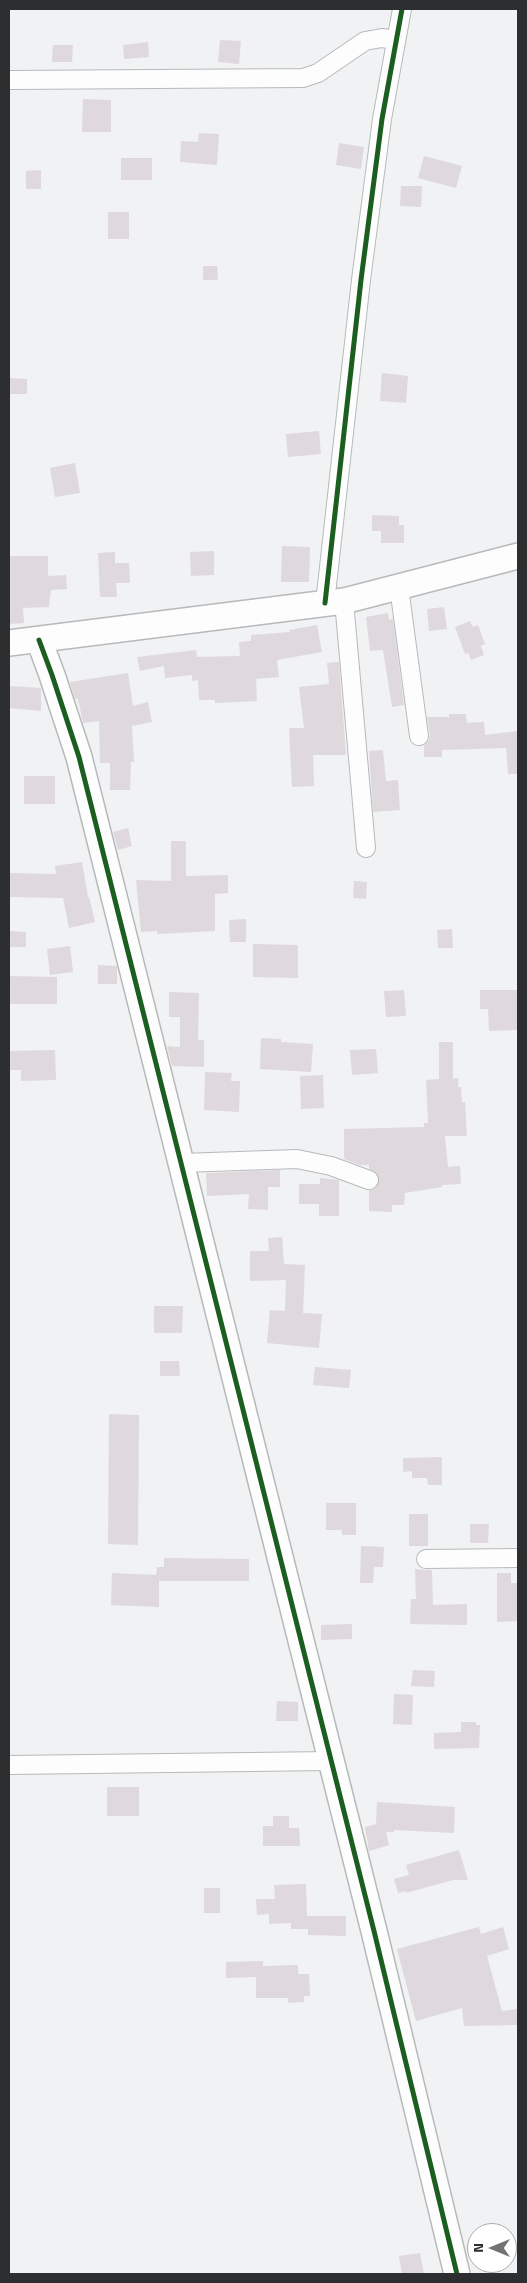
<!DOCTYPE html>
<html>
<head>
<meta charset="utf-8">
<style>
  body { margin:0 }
  #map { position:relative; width:527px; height:2283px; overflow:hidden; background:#f0f2f4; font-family:"Titillium Web",sans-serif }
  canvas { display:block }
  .frame { position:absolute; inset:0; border:10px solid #2d2e2f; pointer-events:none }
  .north { position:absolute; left:467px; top:2223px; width:50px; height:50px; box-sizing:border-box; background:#fff; border:1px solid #ababac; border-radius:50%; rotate:270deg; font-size:14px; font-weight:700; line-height:20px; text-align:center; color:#2d2e2f }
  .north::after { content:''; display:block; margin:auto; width:18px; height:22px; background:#717374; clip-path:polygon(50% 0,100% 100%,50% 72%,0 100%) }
</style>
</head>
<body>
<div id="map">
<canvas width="527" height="2283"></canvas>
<div class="frame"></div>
<div class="north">N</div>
</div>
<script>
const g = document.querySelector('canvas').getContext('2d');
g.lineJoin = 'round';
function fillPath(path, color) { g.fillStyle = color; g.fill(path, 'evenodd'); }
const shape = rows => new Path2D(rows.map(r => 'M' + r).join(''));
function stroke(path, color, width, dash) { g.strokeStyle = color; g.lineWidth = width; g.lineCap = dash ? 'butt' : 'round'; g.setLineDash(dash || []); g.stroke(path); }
fillPath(shape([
  [220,40,241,41,239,64,218,62],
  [148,42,149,57,124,59,123,45],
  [53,45,73,45,72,62,52,62],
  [83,99,111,100,111,132,82,132],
  [199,133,219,134,217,165,180,162,181,141,198,142],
  [339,143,364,147,361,169,336,165],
  [424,156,462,166,456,188,418,178],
  [121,158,152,158,152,180,121,180],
  [41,170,41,189,26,189,26,171],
  [401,186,422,186,421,207,400,206],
  [108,212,129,212,129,239,108,239],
  [203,266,217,266,218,280,203,280],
  [382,373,408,376,406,403,380,401],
  [9,378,27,379,27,394,9,394],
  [319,431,321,454,288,457,286,434],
  [75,463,80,493,55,497,50,468],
  [372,515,399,516,399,525,404,525,404,543,381,543,381,531,372,531],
  [282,546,310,547,309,582,281,582],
  [214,551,214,575,191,576,190,552],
  [115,552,115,563,129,563,130,583,116,583,117,597,100,597,98,553],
  [9,556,48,556,48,576,66,575,67,589,51,590,49,607,23,608,24,623,9,624],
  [444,607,447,629,429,631,427,609],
  [388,613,389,620,393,619,404,705,392,707,383,650,370,651,366,617],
  [470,621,473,627,478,625,485,644,481,646,484,655,471,660,468,653,465,654,455,627],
  [317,625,322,652,277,660,279,677,256,679,257,701,215,703,215,700,199,700,198,680,192,681,192,675,165,678,164,666,140,671,137,657,196,650,197,657,240,656,239,642,251,641,251,635,290,632,289,630],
  [339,662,346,755,313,755,314,786,292,787,289,728,304,728,299,687,329,684,327,663],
  [128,673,133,706,148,702,152,722,132,726,134,762,131,762,130,790,110,790,110,763,100,763,99,721,83,723,78,699,75,699,70,682],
  [9,686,41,688,41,711,9,708],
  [449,714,466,714,467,723,484,722,485,735,518,731,518,774,508,774,506,748,442,750,442,757,424,757,424,745,429,740,430,735,427,717,449,717],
  [383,750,386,781,398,780,400,810,373,812,369,751],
  [24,776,55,776,55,804,24,804],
  [128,828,132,846,118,850,113,832],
  [171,841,186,841,186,876,228,875,228,893,215,894,215,931,157,934,157,931,141,932,136,880,171,881],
  [82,862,88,897,89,897,95,922,69,928,63,898,9,897,9,873,56,874,55,866],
  [354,881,367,882,366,899,353,898],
  [246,919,246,942,230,942,229,920],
  [452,929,453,948,438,948,437,930],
  [9,931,26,932,26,947,9,947],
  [253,944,298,945,298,978,253,977],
  [70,946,73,972,50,975,47,949],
  [98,965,117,966,117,984,98,984],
  [9,976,57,977,57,1004,9,1004],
  [404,990,406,1016,386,1017,384,991],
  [480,990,518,990,518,1030,489,1031,488,1009,480,1009],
  [169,992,199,993,198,1040,204,1040,204,1067,172,1066,167,1046,180,1047,180,1017,169,1017],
  [261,1038,281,1039,281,1042,313,1044,311,1072,260,1069],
  [439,1042,453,1042,453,1079,458,1078,458,1087,461,1087,462,1102,465,1102,467,1136,445,1136,448,1167,460,1166,461,1184,442,1185,442,1187,405,1193,404,1205,392,1205,392,1212,369,1211,369,1190,376,1188,379,1178,377,1173,369,1169,369,1165,360,1165,344,1159,344,1129,424,1127,424,1123,428,1123,426,1080,439,1079],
  [376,1049,378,1073,352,1075,350,1050],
  [55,1050,56,1080,21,1081,21,1070,9,1070,9,1051],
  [205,1072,232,1073,231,1081,240,1081,239,1112,204,1110],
  [323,1075,324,1108,301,1109,300,1076],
  [280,1170,280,1187,268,1187,268,1210,248,1209,249,1194,207,1196,206,1173],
  [320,1178,339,1180,339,1216,319,1216,319,1204,299,1204,299,1184,320,1184],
  [282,1237,284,1264,305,1265,303,1313,322,1314,319,1348,267,1343,270,1310,285,1311,286,1280,250,1281,250,1251,269,1251,268,1238],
  [154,1306,183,1306,182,1333,154,1333],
  [160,1361,179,1361,180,1376,160,1376],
  [315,1367,351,1370,349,1388,313,1385],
  [109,1414,139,1415,138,1545,108,1544],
  [442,1457,442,1485,428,1485,427,1478,412,1478,412,1471,403,1472,403,1458],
  [326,1503,356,1503,356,1535,342,1535,342,1530,326,1530],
  [409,1514,428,1514,428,1546,409,1546],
  [470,1524,489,1524,488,1543,470,1543],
  [361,1546,384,1547,383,1567,374,1567,373,1583,360,1583],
  [164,1558,249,1559,249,1581,159,1581,159,1607,111,1605,112,1573,156,1575,157,1567,164,1567],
  [415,1569,432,1570,433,1605,467,1604,467,1625,410,1624,411,1599,416,1599],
  [497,1573,511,1573,511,1583,518,1583,518,1621,497,1622],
  [352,1624,352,1639,321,1640,321,1625],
  [413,1670,435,1671,434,1687,411,1686],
  [394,1694,413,1695,412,1725,393,1724],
  [277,1701,298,1702,298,1721,276,1721],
  [461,1722,476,1722,476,1725,480,1725,479,1748,434,1749,434,1733,461,1732],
  [107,1787,139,1787,139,1816,107,1816],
  [377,1802,455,1807,454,1833,394,1830,394,1832,386,1832,389,1845,369,1851,365,1827,376,1824],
  [273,1816,289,1816,289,1828,299,1828,300,1846,263,1846,263,1826,273,1826],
  [459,1850,468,1880,453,1880,406,1893,407,1891,398,1893,394,1879,409,1875,406,1865],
  [306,1884,307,1916,346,1916,346,1936,308,1935,308,1929,291,1929,291,1923,269,1924,269,1914,257,1915,256,1899,275,1899,274,1885],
  [204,1888,220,1888,220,1913,204,1913],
  [479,1927,481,1934,503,1927,509,1949,487,1956,502,2011,518,2009,518,2025,464,2026,462,2008,416,2021,397,1949],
  [263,1961,263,1966,298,1965,298,1974,309,1974,310,1996,304,1996,304,2002,288,2003,288,1998,256,1998,256,1977,226,1978,226,1962],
  [420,2253,424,2274,402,2274,399,2256]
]), '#dfd8dc');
const street = shape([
  [9,80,303,78,318,73,365,41,382,38,396,40],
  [399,587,419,736],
  [344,601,366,848],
  [325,603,361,280,382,119,402,9],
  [181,1163,297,1159,331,1166,369,1180],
  [426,1559,518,1558],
  [9,1765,331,1761]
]);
const secondary = shape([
  [39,640,52,675,79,757,374,1931,457,2274],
  [9,643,344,601,518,556]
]);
stroke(street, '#b7b9ba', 20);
stroke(secondary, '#b7b9ba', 28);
stroke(street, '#fdfdfd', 18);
stroke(secondary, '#fdfdfd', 25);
stroke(shape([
  [325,603,361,280,382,119,402,9],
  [39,640,52,675,79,757,374,1931,457,2274]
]), '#1b5e20', 5);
</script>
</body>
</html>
